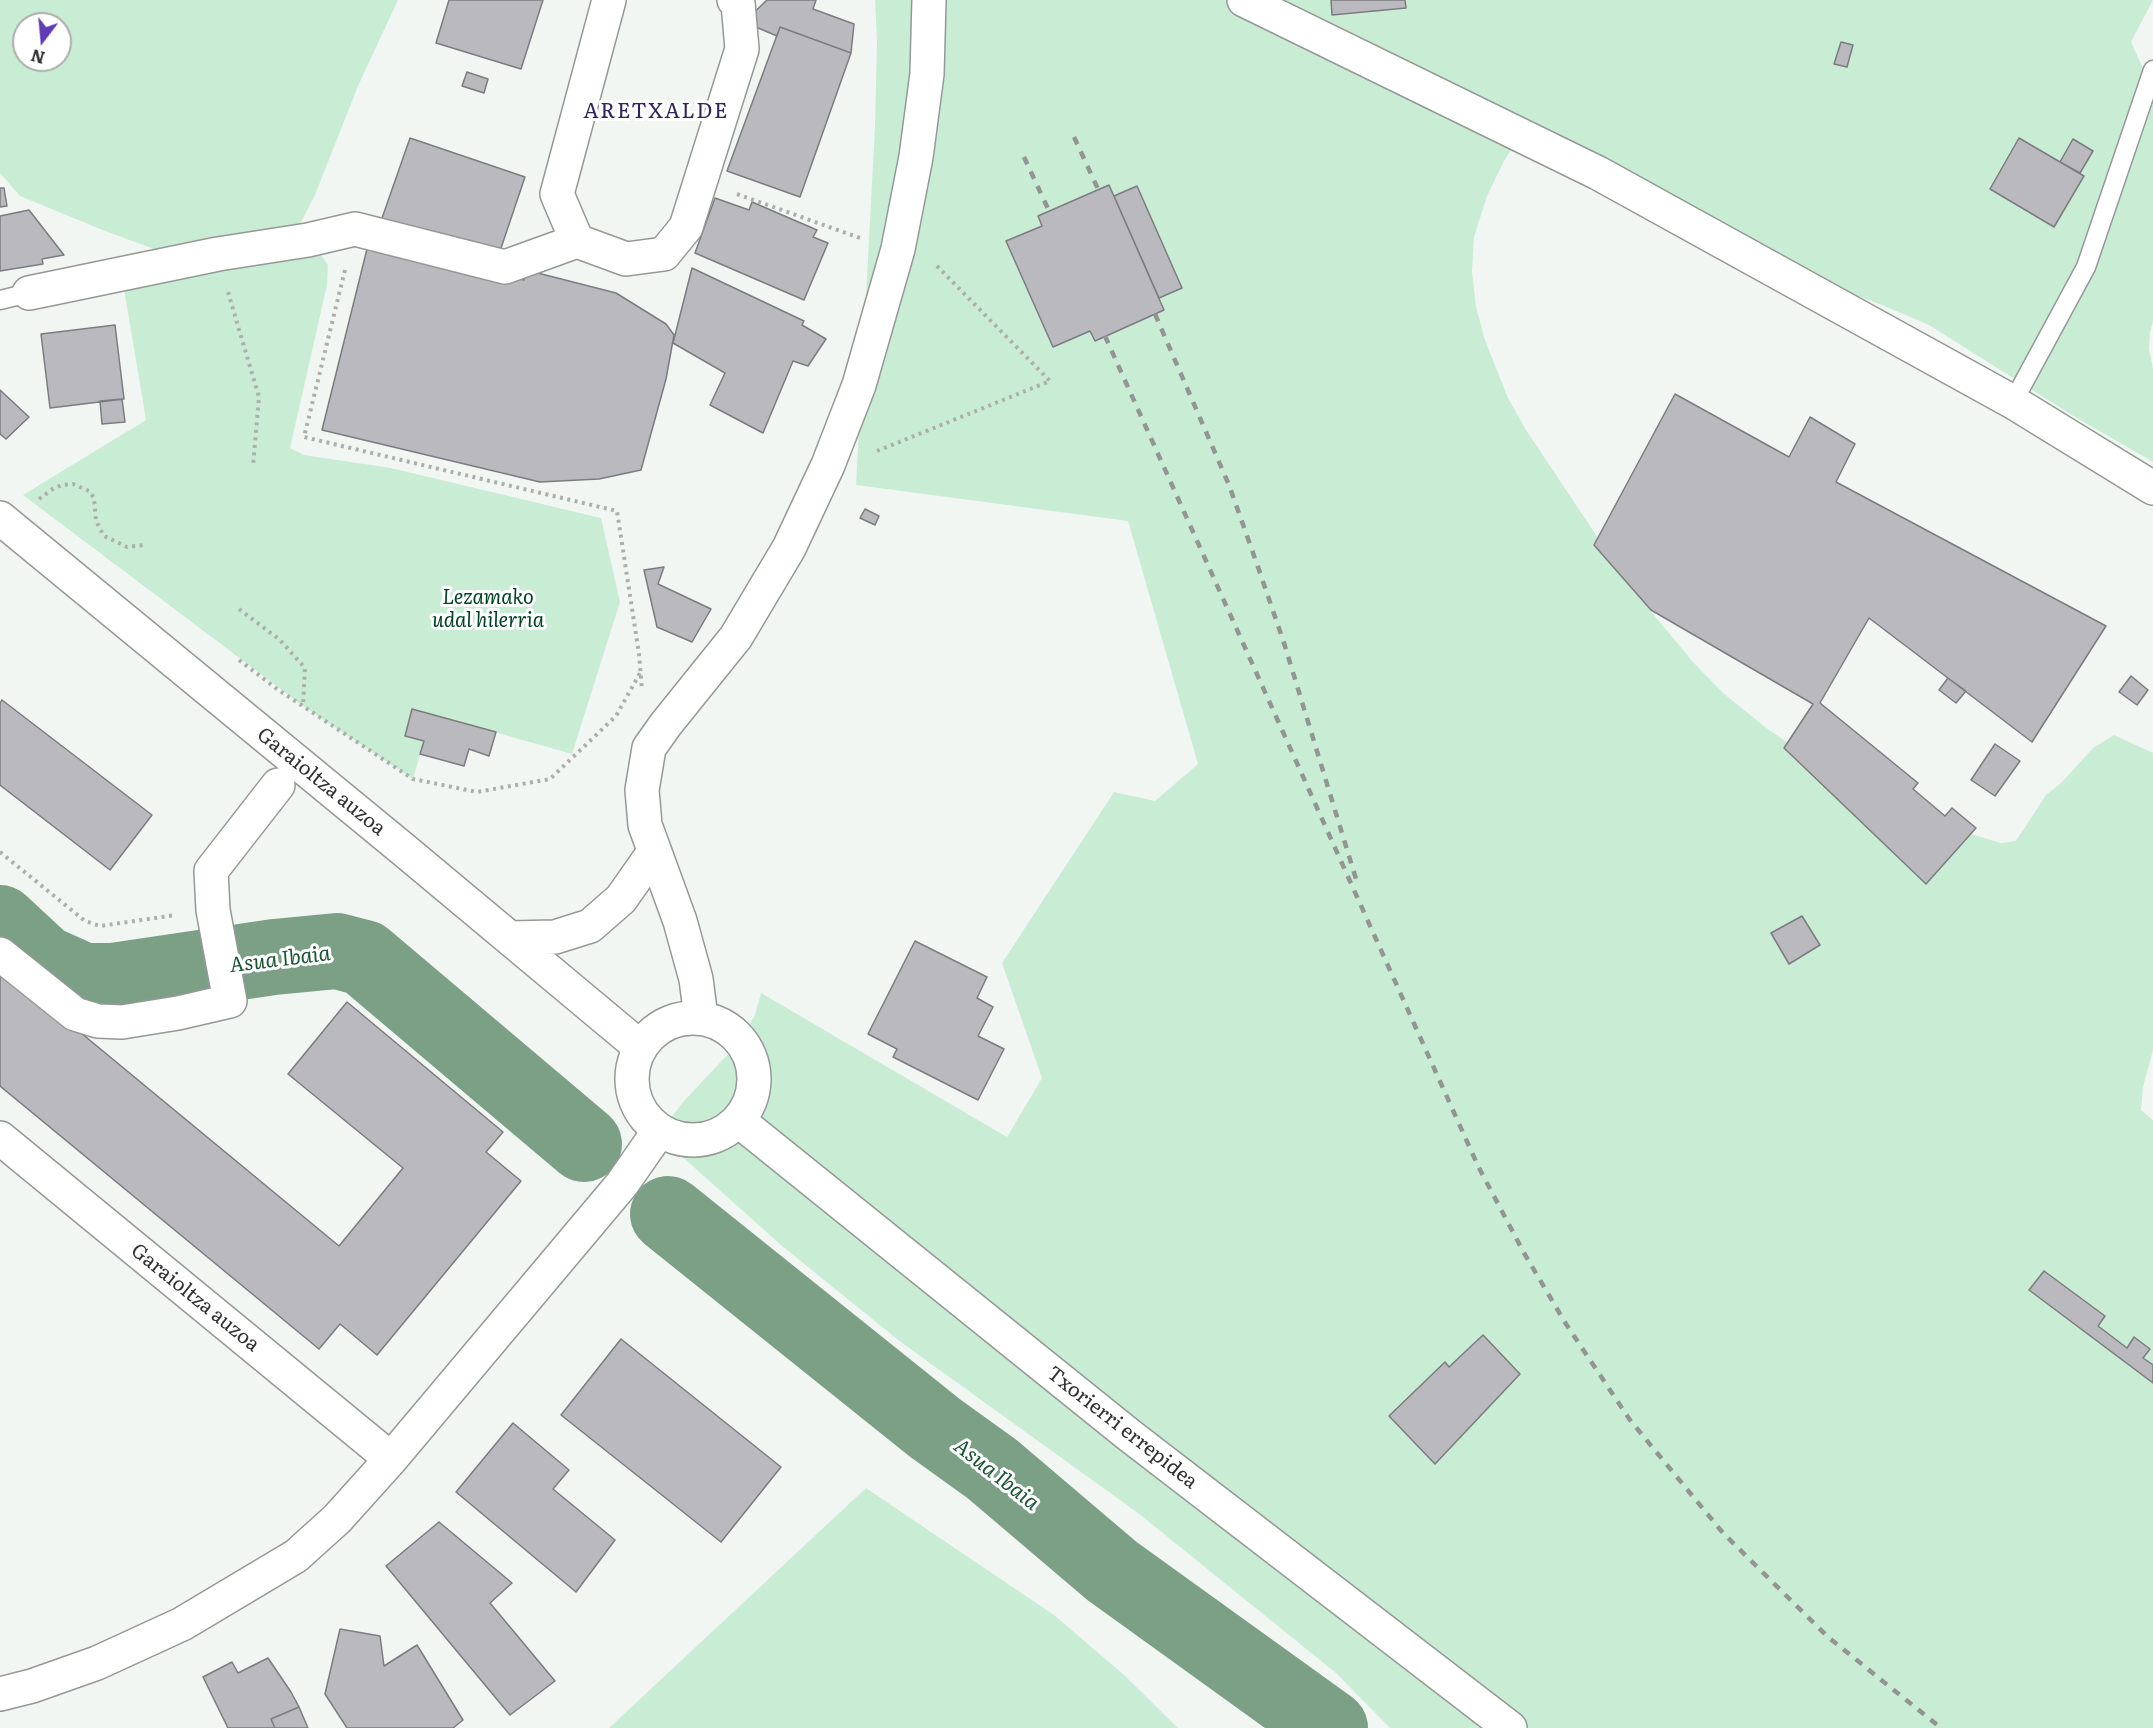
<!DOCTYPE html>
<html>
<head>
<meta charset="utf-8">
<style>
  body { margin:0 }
  #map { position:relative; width:2153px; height:1728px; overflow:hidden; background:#f2f6f3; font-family:Literata,serif }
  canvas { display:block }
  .north { position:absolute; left:12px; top:12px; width:60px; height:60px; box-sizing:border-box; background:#fff; border:2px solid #adadad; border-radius:50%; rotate:196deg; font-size:16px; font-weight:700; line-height:24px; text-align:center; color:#313331 }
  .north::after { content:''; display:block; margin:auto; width:21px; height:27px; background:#5f3cb4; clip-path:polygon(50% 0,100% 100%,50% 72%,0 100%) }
</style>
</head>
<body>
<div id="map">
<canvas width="2153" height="1728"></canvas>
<div class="north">N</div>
</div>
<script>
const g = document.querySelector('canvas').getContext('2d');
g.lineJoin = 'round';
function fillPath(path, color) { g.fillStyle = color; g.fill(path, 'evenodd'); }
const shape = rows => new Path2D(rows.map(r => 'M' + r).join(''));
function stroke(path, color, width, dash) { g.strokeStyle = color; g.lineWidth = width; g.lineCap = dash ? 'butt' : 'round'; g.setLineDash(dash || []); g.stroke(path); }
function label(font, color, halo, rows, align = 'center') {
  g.font = font + ' Literata,serif'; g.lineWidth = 6; g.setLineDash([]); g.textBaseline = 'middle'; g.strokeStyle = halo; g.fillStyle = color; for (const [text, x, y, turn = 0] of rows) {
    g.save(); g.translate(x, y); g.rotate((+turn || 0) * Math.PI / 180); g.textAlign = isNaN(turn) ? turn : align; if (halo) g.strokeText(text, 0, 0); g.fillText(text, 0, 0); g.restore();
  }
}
fillPath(shape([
  [0,0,398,0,358,86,315,195,292,240,318,251,328,265,327,285,290,448,304,455,391,468,601,518,620,602,572,754,413,709,405,736,424,741,413,779,303,706,23,495,146,420,123,283,203,263,154,249,105,231,20,196,0,173],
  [24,24,60,24,60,60,24,60],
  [875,0,2153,0,2131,42,2153,90,2153,322,2150,332,2149,349,2153,369,2153,462,2075,417,1929,325,1882,305,1757,259,1519,138,1504,161,1487,196,1474,237,1472,272,1476,307,1485,340,1508,398,1526,430,1602,544,1653,614,1694,663,1723,693,1765,727,1814,761,1957,833,1971,834,2001,843,2015,841,2018,838,2046,795,2061,783,2093,748,2114,735,2153,753,2153,1050,2143,1087,2141,1110,2153,1120,2153,1728,1390,1728,1336,1673,1138,1513,902,1343,782,1246,658,1135,683,1102,729,1053,745,1032,755,1015,761,993,1007,1137,1042,1078,1002,963,1114,792,1155,801,1198,764,1128,521,856,485,875,126,877,41],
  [866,1488,1054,1615,1123,1674,1178,1728,609,1728]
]), '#c9edd4');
stroke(shape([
  [0,923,43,963,83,981,112,981,274,957,337,951,364,958,584,1144],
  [668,1214,935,1428,992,1469,1112,1571,1330,1728]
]), '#7ca086', 76);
const building = shape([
  [449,0,543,0,521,69,436,43,449,0],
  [767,0,816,0,813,9,854,24,851,53,780,27,777,36,744,22,767,0],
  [1331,0,1405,0,1406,8,1332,15,1331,0],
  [780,27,851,53,800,197,727,171,780,27],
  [1841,42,1853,45,1847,67,1834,64,1841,42],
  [467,72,488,79,484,93,462,86,467,72],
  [410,138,525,177,497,260,381,221,410,138],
  [2019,138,2084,176,2054,227,1990,189,2019,138],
  [2073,139,2093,151,2080,173,2060,162,2073,139],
  [1109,185,1164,310,1095,341,1090,331,1053,347,1006,241,1042,226,1038,216,1109,185],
  [1137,186,1182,288,1159,298,1114,196,1137,186],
  [0,188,4,188,7,206,0,207,0,188],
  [715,198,749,210,752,202,817,230,813,237,828,243,804,300,695,253,715,198],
  [29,210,64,255,42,259,43,264,0,271,0,216,29,210],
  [369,241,524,280,526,270,616,293,666,324,674,335,666,379,641,470,599,479,540,482,322,430,369,241],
  [692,268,804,321,802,325,826,339,808,366,793,361,763,433,710,405,725,373,673,343,692,268],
  [115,325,124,399,50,408,41,334,115,325],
  [0,390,29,417,6,439,0,434,0,390],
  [1675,394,1789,457,1810,417,1855,444,1836,482,2106,626,2032,742,1869,618,1820,703,1918,783,1913,789,1945,816,1952,808,1976,828,1926,884,1784,748,1813,704,1651,610,1594,545,1675,394],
  [122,399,125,422,102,424,100,401,122,399],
  [865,509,879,516,875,525,860,518,865,509],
  [664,567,658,584,711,609,692,642,657,627,644,570,664,567],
  [2131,676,2148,690,2137,705,2119,692,2131,676],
  [1948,678,1966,691,1956,703,1939,690,1948,678],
  [2,700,152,815,110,870,0,785,0,703,2,700],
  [412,709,496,732,489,756,469,749,464,766,420,754,424,741,405,736,412,709],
  [1995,744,2020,761,1995,796,1971,780,1995,744],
  [1802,916,1820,945,1789,964,1771,933,1802,916],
  [915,941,987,977,977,998,993,1007,978,1036,1004,1049,978,1100,893,1057,897,1049,868,1034,915,941],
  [0,966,339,1246,403,1168,288,1074,347,1002,503,1132,486,1152,521,1181,377,1355,340,1324,319,1349,0,1086,0,966],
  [2044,1271,2105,1316,2098,1326,2127,1348,2134,1337,2150,1349,2143,1358,2153,1365,2153,1383,2029,1290,2044,1271],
  [1483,1335,1520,1374,1435,1464,1389,1416,1445,1362,1449,1367,1483,1335],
  [621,1339,781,1467,721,1542,561,1415,621,1339],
  [513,1423,569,1470,553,1489,615,1540,576,1592,456,1492,513,1423],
  [439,1522,512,1583,490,1603,555,1681,510,1715,386,1566,439,1522],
  [340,1629,380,1636,384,1666,417,1645,463,1720,453,1728,347,1728,325,1694,340,1629],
  [268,1658,291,1692,299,1707,271,1719,275,1728,228,1728,203,1677,232,1662,238,1673,268,1658],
  [299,1707,308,1728,275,1728,271,1719,299,1707]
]);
fillPath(building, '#bababe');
stroke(building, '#7c7c80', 1.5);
const lane = shape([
  [0,300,29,293],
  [2013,402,2086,267,2153,70]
]);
const street = shape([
  [609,0,557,194,577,241,626,259,664,254,686,227,742,49,738,3,734,0],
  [1244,0,1598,173,2013,402,2153,488],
  [29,293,218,254,308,240,355,229,505,267,577,241],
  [0,954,75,1014,98,1021,122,1022,178,1013,230,1001,213,910,211,871,278,785],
  [701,1018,696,979,680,921,645,825,642,790,649,748,666,724,736,637,789,548,828,465,859,385,898,249,916,157,927,74,929,0],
  [0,1138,391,1459],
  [0,1694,32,1686,97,1663,182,1624,296,1556,337,1519,391,1459,622,1184,659,1131]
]);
const secondary = shape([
  [0,518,404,850,640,1047],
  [510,938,555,937,590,926,621,899,654,852],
  '632 1079a61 61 0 1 1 122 0a61 61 0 1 1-122 0Z',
  [739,1121,1129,1435,1510,1728]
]);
stroke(lane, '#959996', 21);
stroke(street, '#959996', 36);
stroke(secondary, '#959996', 36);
stroke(shape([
  [737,194,860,238],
  [345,270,304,437,617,511,639,654,642,690],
  [228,292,259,397,253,466],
  [877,451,1050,381,934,263],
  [39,499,54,488,62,485,73,484,82,488,89,491,94,498,96,521,104,536,127,547,144,545],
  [239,609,280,640,305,668,303,705],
  [239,660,277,689,413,779,477,792,550,779,616,716,640,673],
  [0,852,85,921,100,926,176,915]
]), '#acb0ad', 4, [3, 4.5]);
stroke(lane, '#fff', 18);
stroke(street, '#fff', 33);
stroke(secondary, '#fff', 33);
stroke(shape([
  [1074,137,1098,189],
  [1024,157,1049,211],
  [1155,314,1229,485,1258,567,1284,643,1356,879],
  [1105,336,1478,1166,1524,1253,1566,1324,1630,1420,1723,1533,1828,1637,1941,1728]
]), '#929592', 4.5, [8, 8]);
label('italic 20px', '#004322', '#fff', [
  ["Lezamako",488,598],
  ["udal hilerria",488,621]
]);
label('20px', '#313331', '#fff', [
  ["Garaioltza auzoa",321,782,39],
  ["Garaioltza auzoa",195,1298,39],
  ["Txorierri errepidea",1122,1428,38]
]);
g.letterSpacing = '1.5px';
label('21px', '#32235e', '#fff', [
  ["ARETXALDE",656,112]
]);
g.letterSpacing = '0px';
label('italic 21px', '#1a5633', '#fff', [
  ["Asua Ibaia",280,960,-7],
  ["Asua Ibaia",996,1475,38]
]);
</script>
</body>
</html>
